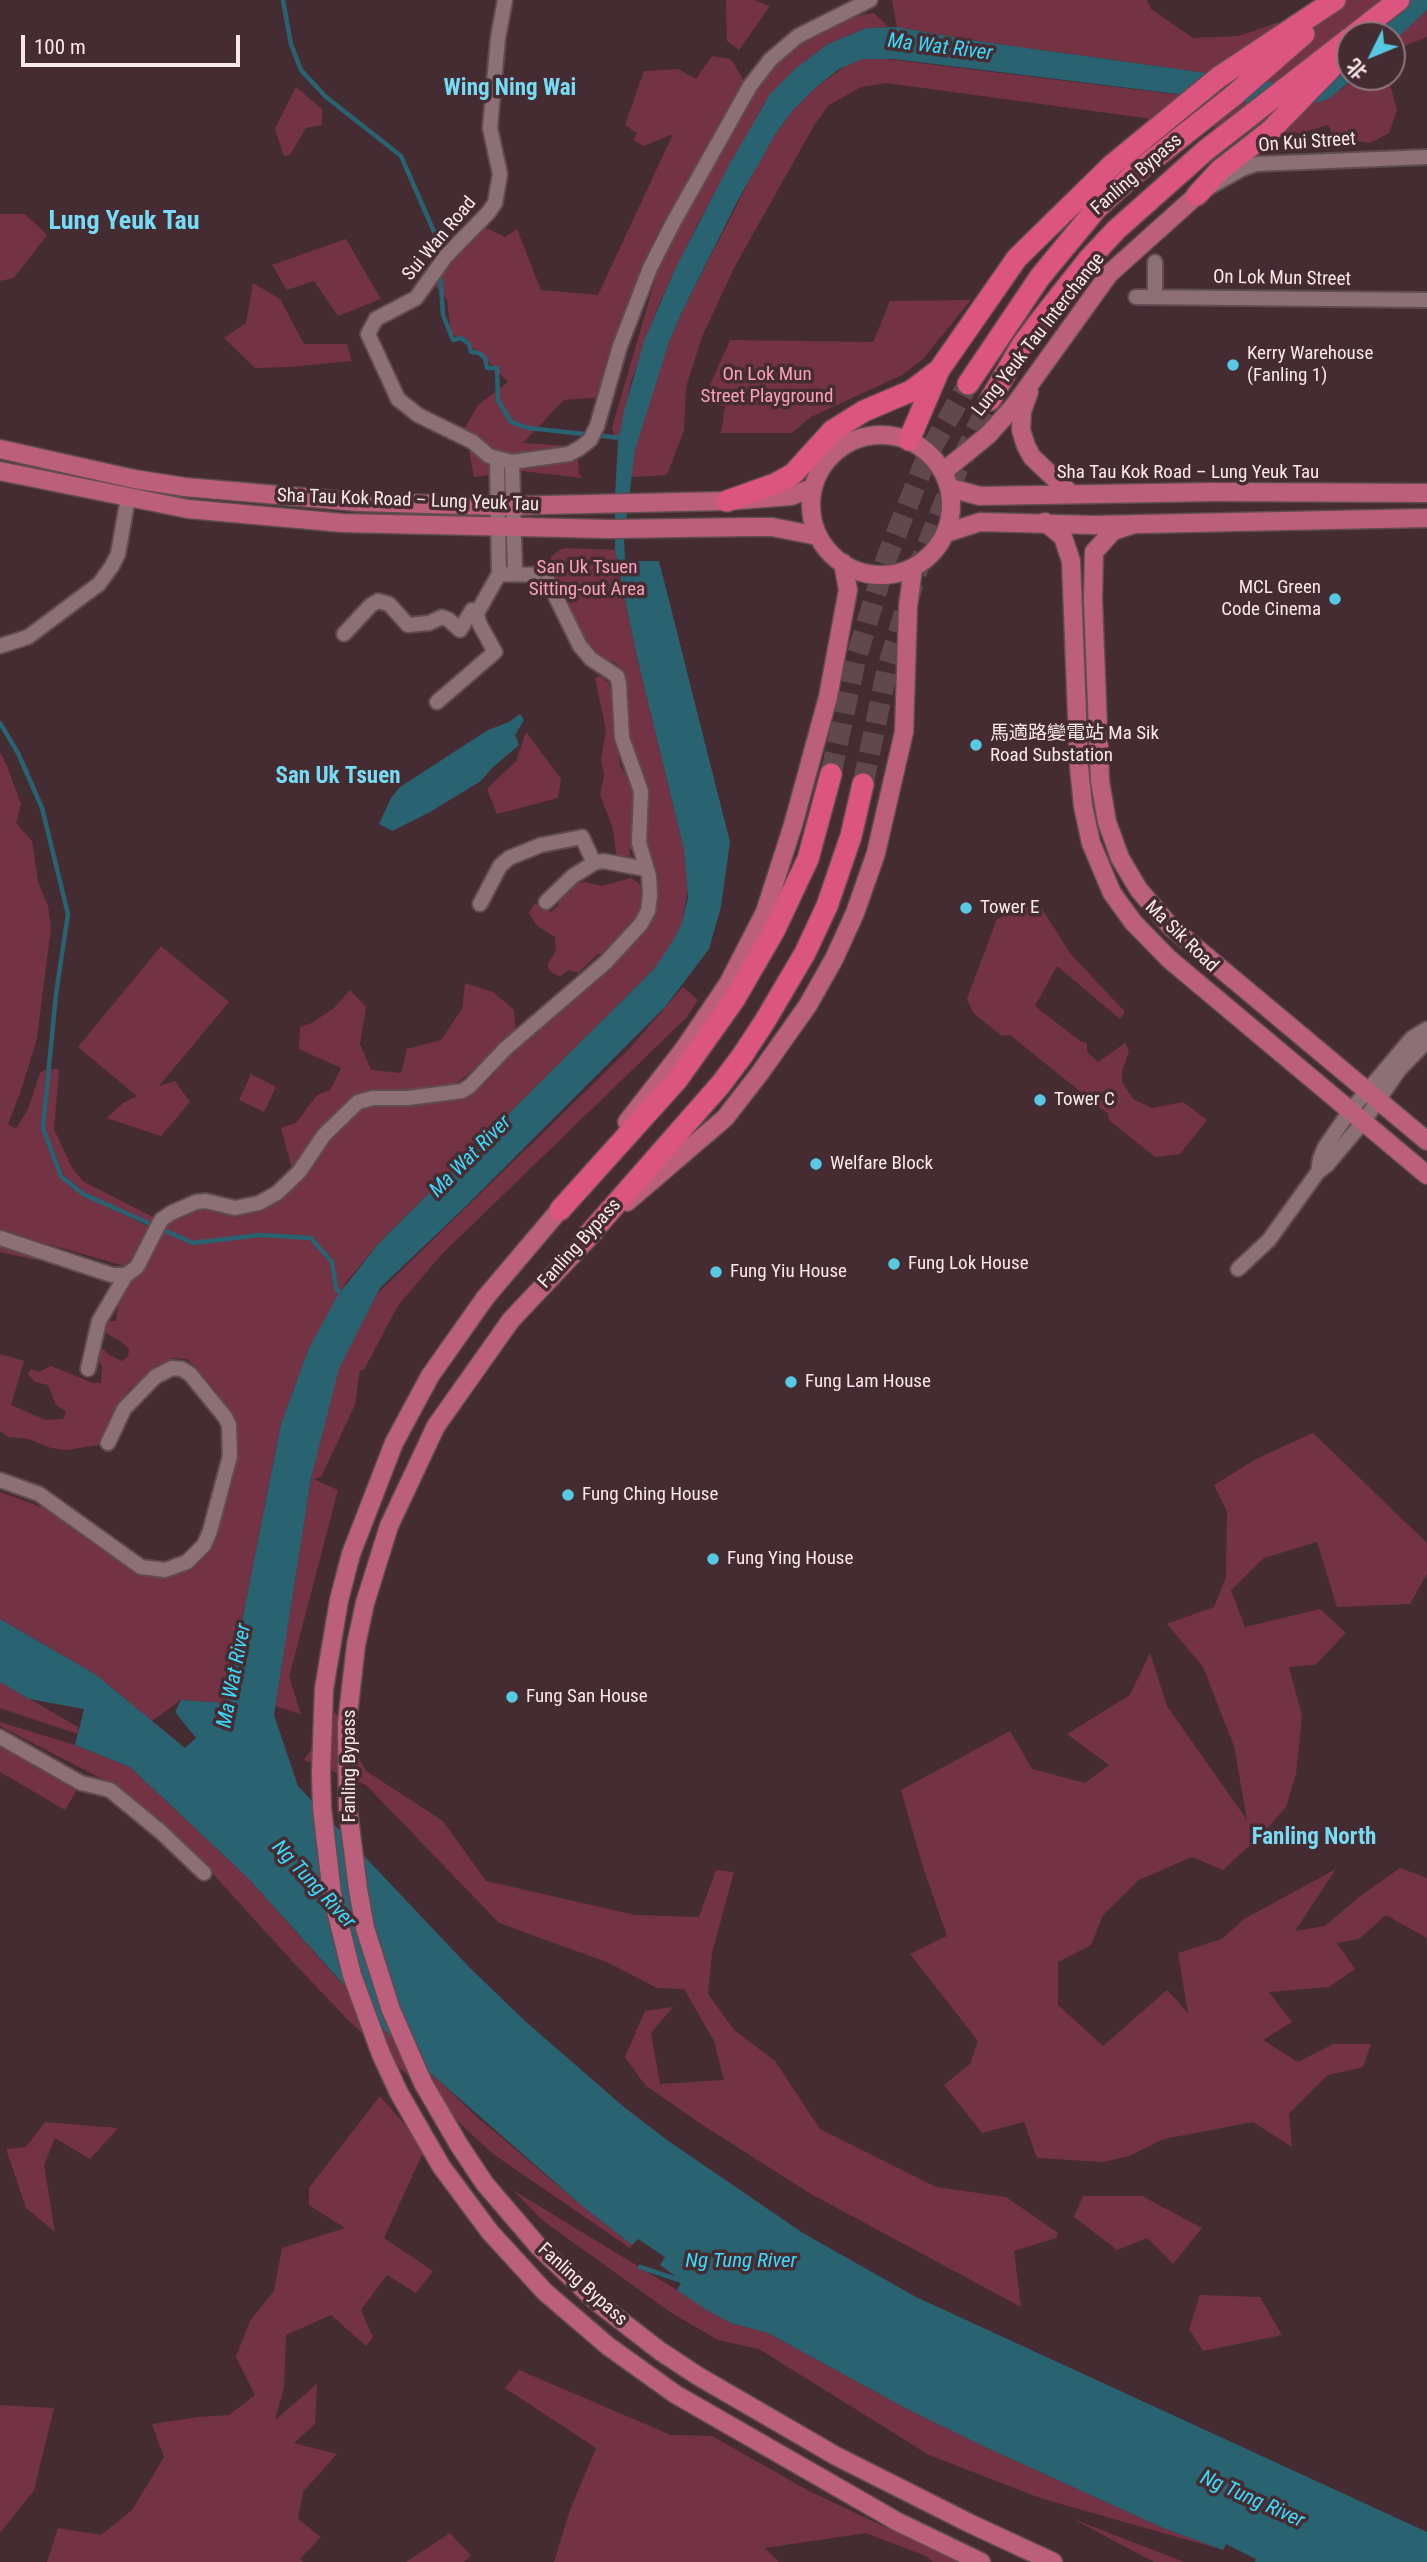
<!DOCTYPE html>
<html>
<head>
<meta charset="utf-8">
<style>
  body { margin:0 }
  #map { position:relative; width:1427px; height:2562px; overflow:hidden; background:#452c32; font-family:"Roboto Condensed","Noto Sans SC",sans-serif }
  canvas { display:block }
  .north { position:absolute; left:1336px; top:21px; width:70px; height:70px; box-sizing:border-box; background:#452c32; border:2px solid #8d777c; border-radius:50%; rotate:227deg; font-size:19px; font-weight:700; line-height:28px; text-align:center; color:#f9e8eb }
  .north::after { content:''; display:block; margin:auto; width:24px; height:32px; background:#58c9e3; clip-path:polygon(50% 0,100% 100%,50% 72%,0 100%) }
  .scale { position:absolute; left:21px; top:35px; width:219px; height:32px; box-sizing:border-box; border:4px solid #f9e8eb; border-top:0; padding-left:9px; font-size:21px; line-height:24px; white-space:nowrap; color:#f9e8eb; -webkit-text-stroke:5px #452c32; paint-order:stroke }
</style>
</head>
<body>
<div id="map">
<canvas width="1427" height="2562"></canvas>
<div class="north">北</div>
<div class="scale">100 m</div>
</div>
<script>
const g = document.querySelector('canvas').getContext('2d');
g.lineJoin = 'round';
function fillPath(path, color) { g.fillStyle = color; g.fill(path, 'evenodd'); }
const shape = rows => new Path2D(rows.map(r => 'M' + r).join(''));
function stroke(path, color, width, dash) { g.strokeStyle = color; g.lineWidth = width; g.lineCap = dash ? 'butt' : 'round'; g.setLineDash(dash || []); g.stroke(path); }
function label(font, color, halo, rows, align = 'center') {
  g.font = font + ' "Roboto Condensed","Noto Sans SC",sans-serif'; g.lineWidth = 7; g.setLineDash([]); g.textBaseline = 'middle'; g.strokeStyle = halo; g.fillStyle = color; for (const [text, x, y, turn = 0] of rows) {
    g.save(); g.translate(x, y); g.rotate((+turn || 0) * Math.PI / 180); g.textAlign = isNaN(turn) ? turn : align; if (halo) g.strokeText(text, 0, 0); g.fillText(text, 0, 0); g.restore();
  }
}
fillPath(shape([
  [726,0,754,0,770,6,739,50,727,41],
  [892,0,1147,0,1151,9,1193,38,1239,36,1276,23,1334,11,1339,0,1392,0,1285,84,970,40,897,27],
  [1427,10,1427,37,1397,49,1392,64,1392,43],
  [874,13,888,27,867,28,828,44,796,68,765,102,698,223,658,306,631,382,618,443,612,428,657,273,727,135,650,272,602,397,564,400,523,443,568,446,584,434,577,448,579,474,583,478,521,471,474,477,465,428,478,405,508,382,480,353,451,333,447,300,432,282,478,224,505,237,517,229,541,290,598,295,673,134,644,146,633,140,637,133,625,125,644,71,678,69,696,79,712,56,731,59,750,91,768,68,831,20],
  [878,58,1246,103,1342,89,1355,77,1388,77,1397,110,1389,133,1370,143,1335,138,1328,125,1301,133,1248,132,886,83,861,87,829,105,815,124,735,266,702,337,686,387,684,430,667,475,631,477,635,450,643,419,669,342,682,312,765,150,792,111,815,88,848,64,862,59],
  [296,87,322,109,322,125,306,128,290,155,284,156,275,129],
  [0,214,25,214,47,235,14,278,0,281],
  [346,239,381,299,338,316,314,281,287,290,272,265],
  [253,283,280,299,304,344,347,344,352,361,289,367,255,368,224,338,246,323],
  [971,300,922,360,902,375,811,417,792,433,721,433,725,406,706,404,710,385,730,340,873,342,890,301],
  [567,548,615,550,637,657,684,850,688,888,682,923,670,947,654,969,379,1243,347,1281,309,1348,281,1424,226,1703,181,1700,152,1721,95,1674,0,1619,0,1492,47,1509,137,1572,150,1576,179,1573,192,1567,235,1462,237,1439,233,1422,219,1395,200,1372,187,1359,173,1358,128,1390,117,1412,113,1445,105,1450,99,1445,66,1450,51,1448,29,1439,8,1437,0,1431,0,1354,24,1361,11,1405,46,1420,63,1419,66,1412,56,1405,48,1385,35,1382,28,1374,31,1369,39,1372,51,1366,93,1383,101,1383,102,1367,95,1353,95,1348,101,1347,109,1355,122,1361,128,1357,129,1349,120,1341,106,1333,104,1328,108,1321,116,1321,119,1294,141,1272,165,1224,192,1211,214,1206,238,1218,239,1205,269,1197,294,1176,281,1128,296,1123,317,1095,330,1090,341,1068,299,1049,300,1027,312,1023,334,1008,350,990,366,1007,360,1044,371,1070,401,1073,407,1049,441,1040,462,1009,465,983,493,992,514,1010,516,1033,457,1083,447,1098,470,1095,491,1078,516,1044,607,954,598,954,578,973,569,970,560,976,552,973,547,966,556,950,555,937,537,926,529,913,535,903,551,912,558,906,560,896,577,883,585,882,602,886,631,878,639,883,643,893,649,895,637,852,629,849,632,862,617,861,613,829,600,795,604,775,601,759,606,730,595,678,600,676,609,683,614,702,620,765,636,794,649,787,629,740,628,688,623,670,614,662,597,655,585,641,551,571,549,563,551,557,559,550],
  [526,732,561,779,558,798,497,814,487,789,516,761],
  [0,752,7,766,21,804,16,823,32,841,38,882,48,906,51,928,37,1038,21,1091,8,1124,16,1129,28,1109,40,1073,46,1069,42,1128,61,1176,83,1194,149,1227,137,1255,130,1265,124,1266,48,1244,36,1260,0,1252],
  [1037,901,1070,953,1125,1012,1120,1019,1057,966,1035,1006,1080,1041,1087,1043,1087,1052,1098,1062,1125,1043,1129,1051,1122,1071,1122,1082,1133,1099,1152,1108,1183,1102,1207,1120,1180,1154,1155,1157,1109,1120,1108,1114,1010,1035,1002,1036,973,1013,967,999,997,919],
  [161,946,229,1002,159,1086,175,1081,190,1102,161,1136,107,1118,123,1103,137,1096,78,1047],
  [683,987,698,1000,687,1017,442,1254,397,1307,364,1370,360,1370,355,1405,321,1477,313,1479,338,1490,289,1677,301,1714,275,1706,311,1478,336,1369,378,1293,629,1049],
  [50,1069,59,1069,54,1129,72,1168,84,1182,155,1218,150,1224,84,1192,63,1174,44,1127],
  [251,1074,276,1087,264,1112,239,1100],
  [1313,1433,1427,1543,1427,1574,1410,1604,1337,1607,1317,1542,1264,1558,1231,1590,1245,1627,1320,1609,1346,1633,1315,1665,1289,1667,1302,1716,1296,1774,1286,1807,1265,1831,1223,1870,1192,1857,1139,1880,1103,1915,1091,1945,1058,1962,1058,2005,1103,2046,1167,1990,1188,2013,1178,1953,1222,1939,1244,1919,1336,1869,1295,1931,1325,1926,1359,1897,1400,1868,1427,1878,1427,1938,1386,1915,1359,1939,1337,1943,1355,1969,1329,1987,1269,1992,1292,2022,1263,2040,1298,2062,1333,2044,1371,2044,1363,2067,1328,2075,1289,2114,1292,2147,1253,2122,1164,2139,1129,2156,1103,2162,1037,2158,1024,2122,982,2133,944,2085,970,2064,978,2041,910,1954,947,1936,923,1867,901,1790,1010,1731,1032,1769,1085,1783,1109,1765,1067,1734,1130,1695,1150,1653,1167,1706,1247,1820,1234,1746,1203,1667,1167,1624,1214,1607,1226,1577,1227,1511,1214,1485,1258,1458],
  [0,1682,78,1727,78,1734,0,1708],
  [335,1712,366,1771,443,1821,486,1881,635,1915,699,1917,716,1870,734,1872,712,1953,708,1994,734,2030,775,2061,820,2129,936,2187,1006,2197,1058,2233,1056,2238,1014,2251,1021,2307,811,2194,704,2126,645,2085,625,2057,645,2011,673,2007,651,2033,660,2084,724,2080,714,2041,684,1989,657,1988,609,1963,499,1923,366,1785,304,1760],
  [0,1722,75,1745,130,1767,249,1879,371,2016,476,2116,581,2205,632,2245,630,2248,493,2154,347,2019,292,1961,194,1853,139,1806,110,1783,0,1726],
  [0,1744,63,1782,78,1788,65,1810,0,1772],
  [380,2096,425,2148,384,2238,433,2271,416,2293,387,2275,361,2310,373,2338,366,2346,331,2315,286,2335,284,2387,275,2420,317,2384,315,2424,294,2443,337,2454,303,2492,298,2519,321,2537,300,2559,303,2562,47,2562,58,2528,101,2535,132,2510,164,2457,152,2424,198,2417,229,2415,255,2395,236,2357,250,2321,274,2291,282,2248,345,2228,309,2205,309,2188],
  [45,2122,118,2128,90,2159,55,2138,44,2165,55,2232,26,2208,6,2149,26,2147],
  [513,2190,731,2323,768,2333,907,2409,985,2447,1163,2528,1223,2550,1040,2498,929,2455,759,2349,718,2340,670,2312,542,2220],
  [1083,2196,1142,2196,1202,2228,1173,2264,1147,2238,1117,2250,1074,2217],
  [1200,2295,1260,2297,1282,2335,1203,2351,1189,2329],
  [519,2370,671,2435,712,2436,809,2491,959,2562,932,2562,928,2557,866,2533,765,2548,779,2562,554,2562,570,2510,596,2448,505,2388],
  [0,2405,54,2408,34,2490,0,2533],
  [1073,2519,1184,2562,1154,2562],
  [450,2533,471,2555,464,2562,406,2562]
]), '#743245');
fillPath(shape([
  [1403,0,1427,0,1427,10,1392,43,1392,35,1366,35],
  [897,27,970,40,1285,84,1340,60,1350,50,1350,77,1355,77,1330,98,1319,102,1306,105,1258,104,894,59,862,59,839,69,815,88,792,111,775,135,738,200,682,312,669,342,635,450,624,538,625,561,659,561,730,842,721,907,709,949,666,1006,463,1209,380,1288,339,1369,311,1478,274,1715,298,1786,469,1967,525,2021,624,2107,667,2140,803,2233,916,2297,1427,2532,1427,2562,1255,2562,1256,2559,1226,2544,1223,2550,1163,2528,985,2447,907,2409,768,2333,731,2323,705,2309,677,2290,682,2281,660,2265,665,2257,638,2239,632,2245,581,2205,397,2044,249,1879,130,1767,75,1745,84,1709,29,1699,0,1682,0,1619,95,1674,185,1748,196,1738,175,1712,181,1700,226,1703,281,1424,309,1348,338,1295,379,1243,654,969,674,939,682,923,688,897,684,850,637,657,615,550,615,495,618,443,624,411,644,341,676,267,729,165,770,94,796,68,828,44,867,28],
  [520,714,524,720,515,735,519,745,492,768,481,781,430,812,392,831,379,824,391,798,400,787,488,730,509,722]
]), '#296270');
stroke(shape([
  [283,0,291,44,301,70,325,96,401,156,439,243,440,257],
  [440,273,443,315,453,340,461,338,469,344,471,352,479,353,485,358,487,368,497,368,498,400,511,422,528,428,622,438],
  [0,723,18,753,42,808,68,914,56,994,43,1128,61,1176,83,1194,193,1243,260,1235,311,1238,332,1262,336,1288,342,1295],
  [640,2267,682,2281,685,2278]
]), '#296270', 4.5);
stroke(shape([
  [831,774,855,662,887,557,928,454,968,384],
  [863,784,887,670,918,568,958,468,990,400]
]), '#60484e', 21, [21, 10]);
const minor = shape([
  [505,0,498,38,490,128,500,174,495,203,488,213,446,256,416,298,376,319,368,334,398,399,418,415,473,442,489,456,512,462,569,454,580,448,590,440,597,426,620,346,650,268,673,223,750,86,770,60,798,36,870,0],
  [1210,187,1242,169,1256,164,1427,157],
  [1155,262,1155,297],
  [1136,297,1427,300],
  [512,462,515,574],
  [344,634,371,605,378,601,389,604,408,625,429,623,442,617,449,620,460,630,472,610,477,613],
  [0,646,28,637,99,584,112,566,118,554,128,498],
  [437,702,495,652,479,623,477,613,499,574,497,459],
  [546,902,573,876,594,863,603,861,646,869],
  [480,904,500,866,509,858,541,845,582,837,594,863],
  [1318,1172,1320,1159,1325,1147,1350,1111,1412,1038,1427,1029],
  [0,1238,112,1275,126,1275,137,1267,161,1220,171,1213,196,1202,206,1201,235,1208,259,1203,277,1193,299,1172,324,1135,358,1102,373,1098,408,1098,462,1091,470,1086,505,1049,605,963,641,924,648,911,650,895,649,876,639,843,641,791,622,738,619,684,617,676,591,659,580,646,545,575,499,574],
  [1238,1269,1269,1240,1318,1172,1327,1165,1363,1122,1399,1070,1427,1041],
  [88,1369,99,1321,126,1275],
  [0,1480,39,1494,141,1567,165,1570,187,1562,204,1545,210,1531,230,1456,229,1425,225,1417,190,1374,182,1369,172,1368,155,1377,124,1409,108,1443],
  [0,1737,81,1783,110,1790,161,1832,204,1873]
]);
const major = shape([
  [1029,392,1022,411,1021,430,1026,446,1032,457,1071,494],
  '811 505a70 70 0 1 1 140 0a70 70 0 1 1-140 0Z',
  [0,449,134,479,185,487,359,502,497,506,727,501,791,496,813,488],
  [0,471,188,509,343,523,609,529,751,527,772,527,818,536],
  [944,471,988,435,1014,406,1109,274,1197,195],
  [950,488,980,496,1213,492,1427,493],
  [1045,522,1063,537,1071,561,1079,766,1083,806,1091,843,1112,893,1133,922,1169,959,1427,1175],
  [1135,524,1113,531,1094,552,1093,600,1100,781,1107,822,1120,858,1139,890,1171,927,1427,1141],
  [946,533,980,522,1094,525,1427,518],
  [627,1122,684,1049,728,984,765,912,793,825,828,697,848,590,843,563],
  [568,1200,485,1298,430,1376,394,1443,351,1554,339,1600,324,1689,321,1773,322,1808,332,1894,352,1975,381,2054,399,2093,441,2166,490,2232,545,2292,608,2346,675,2394,898,2522,981,2562],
  [627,1202,725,1118,760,1073,808,1005,834,959,855,913,876,853,904,732,908,607,913,568],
  [596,1230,511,1320,436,1426,389,1526,365,1603,356,1645,347,1723,348,1810,358,1889,365,1928,391,2010,423,2083,459,2145,485,2184,539,2247,598,2303,660,2351,698,2376,836,2456,971,2524,1053,2562]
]);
const highway = shape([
  [1354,35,1399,0],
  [1197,195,1220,170,1270,131,1335,64],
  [968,384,1040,277,1096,209,1133,175,1233,96,1304,34],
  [990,400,1022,345,1043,317,1088,260,1116,230,1206,150,1350,38],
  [909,440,939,370,1017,258,1112,165,1219,77,1335,0],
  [727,501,775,484,793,474,832,431,864,411,911,391,936,372],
  [560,1210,677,1080,734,1000,774,931,808,859,831,774],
  [586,1238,721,1084,742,1056,765,1021,805,953,827,906,851,836,863,784]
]);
stroke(minor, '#604b50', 18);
stroke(major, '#604b50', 21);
stroke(highway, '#604b50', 24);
stroke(minor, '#8d7076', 14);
stroke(major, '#bc5f7c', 18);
stroke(highway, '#dc5480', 21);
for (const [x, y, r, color] of [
  [1233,365,7,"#58c9e3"],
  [1335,599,7,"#58c9e3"],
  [976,745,7,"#58c9e3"],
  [966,908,7,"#58c9e3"],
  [1040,1100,7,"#58c9e3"],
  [816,1164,7,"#58c9e3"],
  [894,1264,7,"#58c9e3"],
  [716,1272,7,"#58c9e3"],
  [791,1382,7,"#58c9e3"],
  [568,1495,7,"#58c9e3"],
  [713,1559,7,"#58c9e3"],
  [512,1697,7,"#58c9e3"]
]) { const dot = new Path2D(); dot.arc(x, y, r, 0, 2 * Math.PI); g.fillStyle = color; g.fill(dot); stroke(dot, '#452c32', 2.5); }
label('19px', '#f9e8eb', '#452c32', [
  ["On Kui Street",1307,143,-4],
  ["Fanling Bypass",1137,175,-41],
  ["Sui Wan Road",440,239,-50],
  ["On Lok Mun Street",1282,279,1],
  ["Lung Yeuk Tau Interchange",1039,335,-52],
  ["Sha Tau Kok Road – Lung Yeuk Tau",1188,473],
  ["Sha Tau Kok Road – Lung Yeuk Tau",408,501,2],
  ["Ma Sik Road",1181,937,44],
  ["Fanling Bypass",580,1244,-48],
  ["Fanling Bypass",350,1766,-90],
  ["Fanling Bypass",582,2285,42]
]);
label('19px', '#f9e8eb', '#452c32', [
  ["Kerry Warehouse",1247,354],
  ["(Fanling 1)",1247,376],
  ["MCL Green",1321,588,"right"],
  ["Code Cinema",1321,610,"right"],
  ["馬適路變電站 Ma Sik",990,734],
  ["Road Substation",990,756],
  ["Tower E",980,908],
  ["Tower C",1054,1100],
  ["Welfare Block",830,1164],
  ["Fung Lok House",908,1264],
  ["Fung Yiu House",730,1272],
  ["Fung Lam House",805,1382],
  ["Fung Ching House",582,1495],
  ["Fung Ying House",727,1559],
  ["Fung San House",526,1697]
], 'left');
label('19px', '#f9a0b6', '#452c32', [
  ["On Lok Mun",767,375],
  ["Street Playground",767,397],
  ["San Uk Tsuen",587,568],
  ["Sitting-out Area",587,590]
]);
label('italic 21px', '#37dbfd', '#452c32', [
  ["Ma Wat River",940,48,7],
  ["Ma Wat River",471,1157,-45],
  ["Ma Wat River",235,1676,-79],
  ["Ng Tung River",313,1885,47],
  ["Ng Tung River",741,2262],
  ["Ng Tung River",1252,2500,24]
]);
label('bold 23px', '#76dbf4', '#452c32', [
  ["Wing Ning Wai",510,89],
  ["San Uk Tsuen",338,777],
  ["Fanling North",1314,1838]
]);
label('bold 26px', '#76dbf4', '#452c32', [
  ["Lung Yeuk Tau",124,222]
]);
</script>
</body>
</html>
